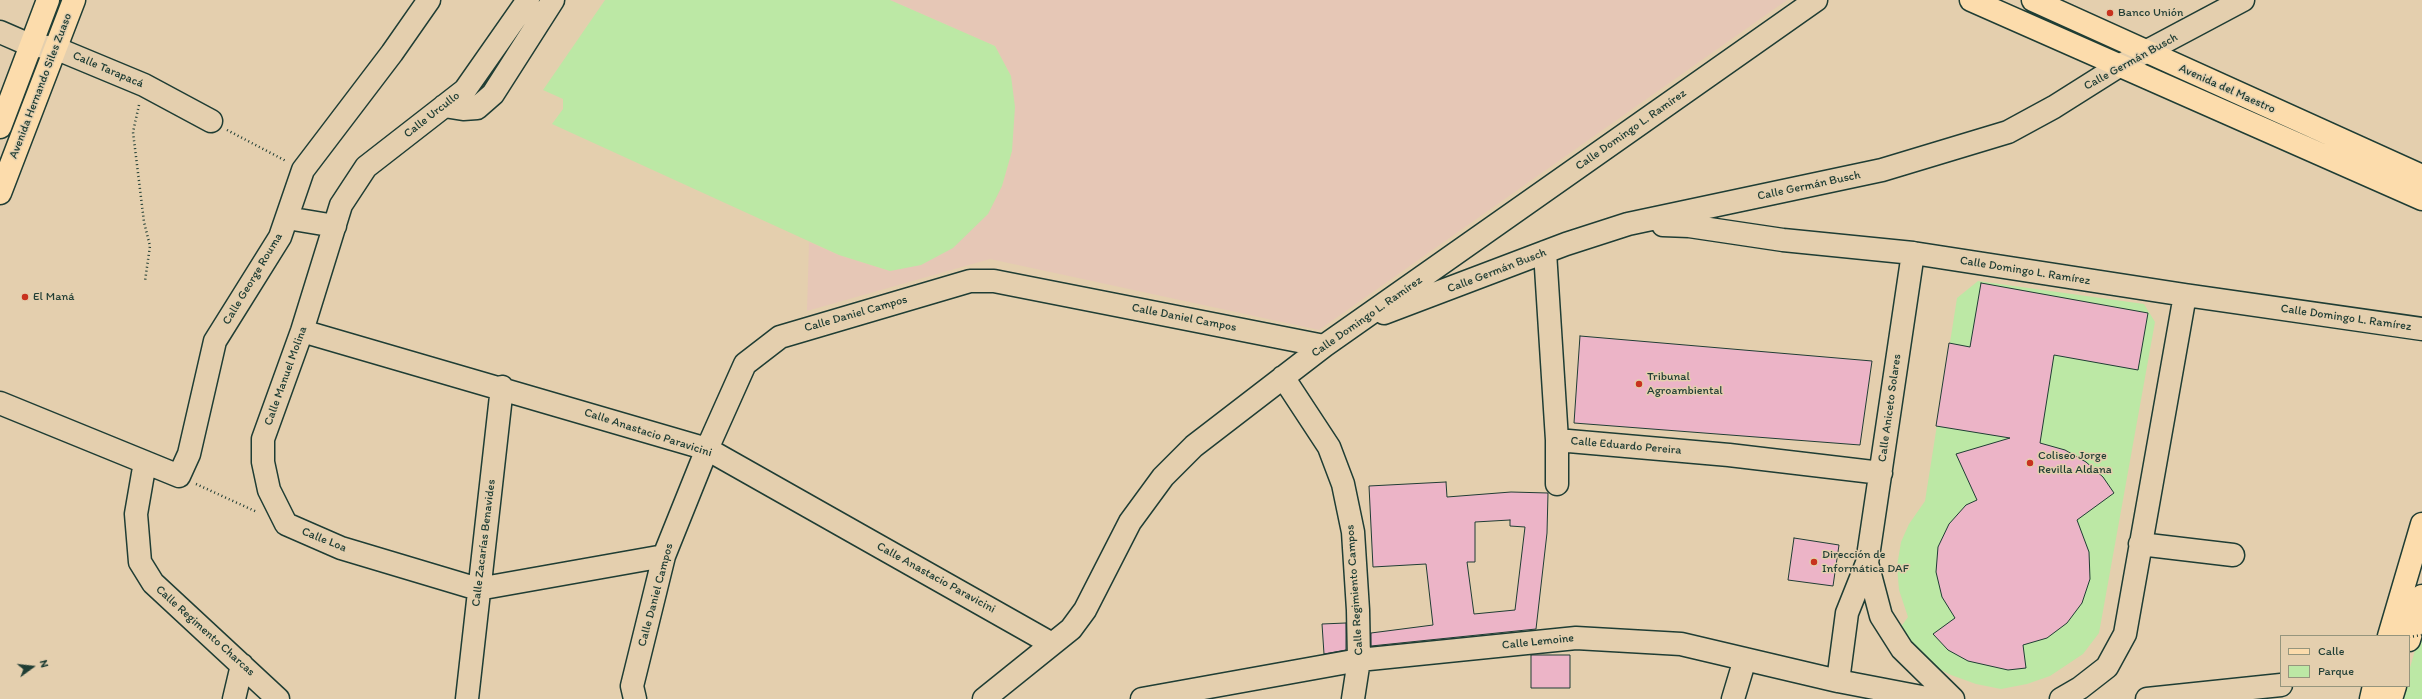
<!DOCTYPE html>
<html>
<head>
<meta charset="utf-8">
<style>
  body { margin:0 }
  #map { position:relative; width:2422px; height:699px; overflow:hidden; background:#e4cfae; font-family:Itim,sans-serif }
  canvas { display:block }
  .legend { position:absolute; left:2280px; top:635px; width:130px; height:52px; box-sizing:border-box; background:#e4cfae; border:1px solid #95957d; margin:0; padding:5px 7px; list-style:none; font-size:12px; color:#1f3d34 }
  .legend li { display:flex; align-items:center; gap:8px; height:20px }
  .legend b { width:20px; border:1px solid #95957d }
  .north { position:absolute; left:12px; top:647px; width:40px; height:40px; -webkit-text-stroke:3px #e4cfae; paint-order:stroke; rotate:75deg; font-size:11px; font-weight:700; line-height:16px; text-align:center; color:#1f3d34 }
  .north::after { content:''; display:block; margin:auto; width:14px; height:18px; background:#1f3d34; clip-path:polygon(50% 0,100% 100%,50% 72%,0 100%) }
</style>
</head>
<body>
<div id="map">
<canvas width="2422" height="699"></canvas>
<ul class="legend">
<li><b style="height:5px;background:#fcdcac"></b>Calle</li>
<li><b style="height:11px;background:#bce8a5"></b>Parque</li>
</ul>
<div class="north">N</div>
</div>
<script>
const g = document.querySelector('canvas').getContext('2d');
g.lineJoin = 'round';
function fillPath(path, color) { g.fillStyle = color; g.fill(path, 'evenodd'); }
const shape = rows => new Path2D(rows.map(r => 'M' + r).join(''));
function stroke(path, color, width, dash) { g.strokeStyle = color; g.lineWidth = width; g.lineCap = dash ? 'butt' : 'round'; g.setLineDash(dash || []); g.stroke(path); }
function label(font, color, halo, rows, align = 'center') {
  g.font = font + ' Itim,sans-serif'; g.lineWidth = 3; g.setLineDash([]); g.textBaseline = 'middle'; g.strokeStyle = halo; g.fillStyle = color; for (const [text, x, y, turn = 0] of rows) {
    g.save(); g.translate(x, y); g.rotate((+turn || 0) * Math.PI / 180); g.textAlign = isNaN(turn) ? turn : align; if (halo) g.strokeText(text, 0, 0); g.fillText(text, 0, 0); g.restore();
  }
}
fillPath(shape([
  [890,0,1787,0,1319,330,990,259,807,311,809,242,839,255,890,271,988,214,1002,186,1012,151,1011,76,995,46]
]), '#e6c7b6');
fillPath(shape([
  [605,0,890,0,995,46,1011,76,1015,107,1012,151,1002,186,988,214,953,248,921,265,890,271,839,255,552,124,563,109,563,99,543,90],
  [1978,281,2144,304,2155,322,2099,633,2083,654,2050,676,2027,684,2001,689,1976,684,1951,675,1929,664,1905,637,1900,628,1908,617,1899,590,1897,566,1901,542,1909,524,1925,501,1957,298],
  [2422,626,2422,699,2401,699,2405,686,2409,686,2409,671]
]), '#bce8a5');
const building = shape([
  [1981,283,2148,313,2138,370,2054,355,2040,443,2065,450,2086,462,2103,477,2114,493,2077,520,2089,552,2090,579,2082,603,2067,623,2047,638,2023,645,2026,668,2008,670,1968,661,1948,650,1933,634,1955,618,1942,597,1936,572,1938,547,1949,524,1966,505,1977,500,1956,454,2010,438,1936,426,1949,343,1970,347,1981,283],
  [1580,336,1872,361,1860,445,1574,423,1580,336],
  [1446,482,1447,497,1511,492,1548,493,1547,533,1536,629,1371,646,1371,633,1433,625,1426,564,1373,567,1369,486,1446,482],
  [1510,520,1510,526,1525,527,1515,610,1474,614,1467,562,1475,562,1475,522,1510,520],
  [1794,538,1839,545,1833,586,1788,580,1794,538],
  [1346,623,1346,650,1324,654,1322,624,1346,623],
  [1531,655,1570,655,1570,688,1531,688,1531,655]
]);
fillPath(building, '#ecb4c7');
stroke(building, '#1f3d34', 1);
const minor = shape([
  [528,0,465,90,366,167,341,205,302,331,263,439,263,462,269,490,286,524,341,548,478,589,664,556],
  [0,32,30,45,55,48,144,85,211,121],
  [444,106,463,109,477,108,493,94,553,0],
  [287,218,335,226],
  [1663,225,1689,226,1783,240,1913,253,2185,295,2422,329],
  [1545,252,1557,440,1729,455,1881,473],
  [1384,313,1566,244,1628,224,1882,170,2008,132,2054,107,2119,66,2243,0],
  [302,331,707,449,1052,644],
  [1283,377,1329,447,1343,484,1353,532,1358,610,1359,660,1353,699],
  [0,403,179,476,189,454,215,341,280,237,303,170,392,53,429,0],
  [1557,440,1557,484],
  [145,462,136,514,140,562,153,583,278,699],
  [2140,544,2233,555],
  [1867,563,1881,616,1902,649,1953,699],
  [1838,681,1847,613,1867,563,1913,253],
  [234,699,242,665],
  [467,699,502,387],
  [635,699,632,686,664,556,707,449,745,364,780,337,970,281,994,281,1324,346],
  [984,699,1071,629,1085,610,1130,522,1163,477,1194,446,1324,346,1816,0],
  [1142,699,1359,660,1576,638,1681,644,1838,681,1932,699],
  [1733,699,1745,659],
  [2061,699,2080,688,2107,667,2125,634,2185,295],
  [2147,699,2281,685]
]);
const major = shape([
  [1971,0,2422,199],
  [2033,0,2422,176],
  [0,127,48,0],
  [0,193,74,0],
  [2389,636,2422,524],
  [2409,640,2422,596],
  [2371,699,2374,686],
  [2391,699,2395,686]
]);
stroke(minor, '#1f3d34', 25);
stroke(major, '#1f3d34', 25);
stroke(shape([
  [139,105,133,132,144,222,150,246,145,281],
  [227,130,286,161],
  [196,484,257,512]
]), '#1f3d34', 2.5, [1, 3]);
stroke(minor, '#e4cfae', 22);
stroke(major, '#fcdcac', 22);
stroke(shape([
  [2409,637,2422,635]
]), '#1f3d34', 2.5, [1, 3]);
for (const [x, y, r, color] of [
  [2110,13,4,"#c8321e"],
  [25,297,4,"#c8321e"],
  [1639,384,4,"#c8321e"],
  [2030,463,4,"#c8321e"],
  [1814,562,4,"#c8321e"]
]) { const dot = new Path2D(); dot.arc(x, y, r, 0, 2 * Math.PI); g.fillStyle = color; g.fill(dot); stroke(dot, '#e4cfae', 1.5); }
label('12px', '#1f3d34', '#e4cfae', [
  ["Banco Unión",2118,13],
  ["El Maná",33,297],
  ["Tribunal",1647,377],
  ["Agroambiental",1647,391],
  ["Coliseo Jorge",2038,456],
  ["Revilla Aldana",2038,470],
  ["Dirección de",1822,555],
  ["Informática DAF",1822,569]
], 'left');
label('12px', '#1f3d34', '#e4cfae', [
  ["Calle Germán Busch",2131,62,-29],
  ["Calle Tarapacá",108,70,23],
  ["Avenida Hernando Siles Zuaso",41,86,-69],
  ["Avenida del Maestro",2227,89,24],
  ["Calle Urcullo",432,115,-38],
  ["Calle Domingo L. Ramírez",1631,130,-35],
  ["Calle Germán Busch",1809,186,-12],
  ["Calle Germán Busch",1497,271,-21],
  ["Calle Domingo L. Ramírez",2025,271,9],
  ["Calle George Rouma",253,279,-59],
  ["Calle Daniel Campos",856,314,-16],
  ["Calle Domingo L. Ramírez",1367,317,-35],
  ["Calle Daniel Campos",1184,318,11],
  ["Calle Domingo L. Ramírez",2346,318,8],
  ["Calle Manuel Molina",286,376,-70],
  ["Calle Aniceto Solares",1890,408,-82],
  ["Calle Anastacio Paravicini",648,433,18],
  ["Calle Eduardo Pereira",1626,446,5],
  ["Calle Loa",324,540,22],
  ["Calle Zacarías Benavides",484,543,-83],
  ["Calle Anastacio Paravicini",936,578,29],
  ["Calle Regimiento Campos",1355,590,-94],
  ["Calle Daniel Campos",656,595,-75],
  ["Calle Regimento Charcas",205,631,42],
  ["Calle Lemoine",1538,642,-6]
]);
</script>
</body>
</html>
